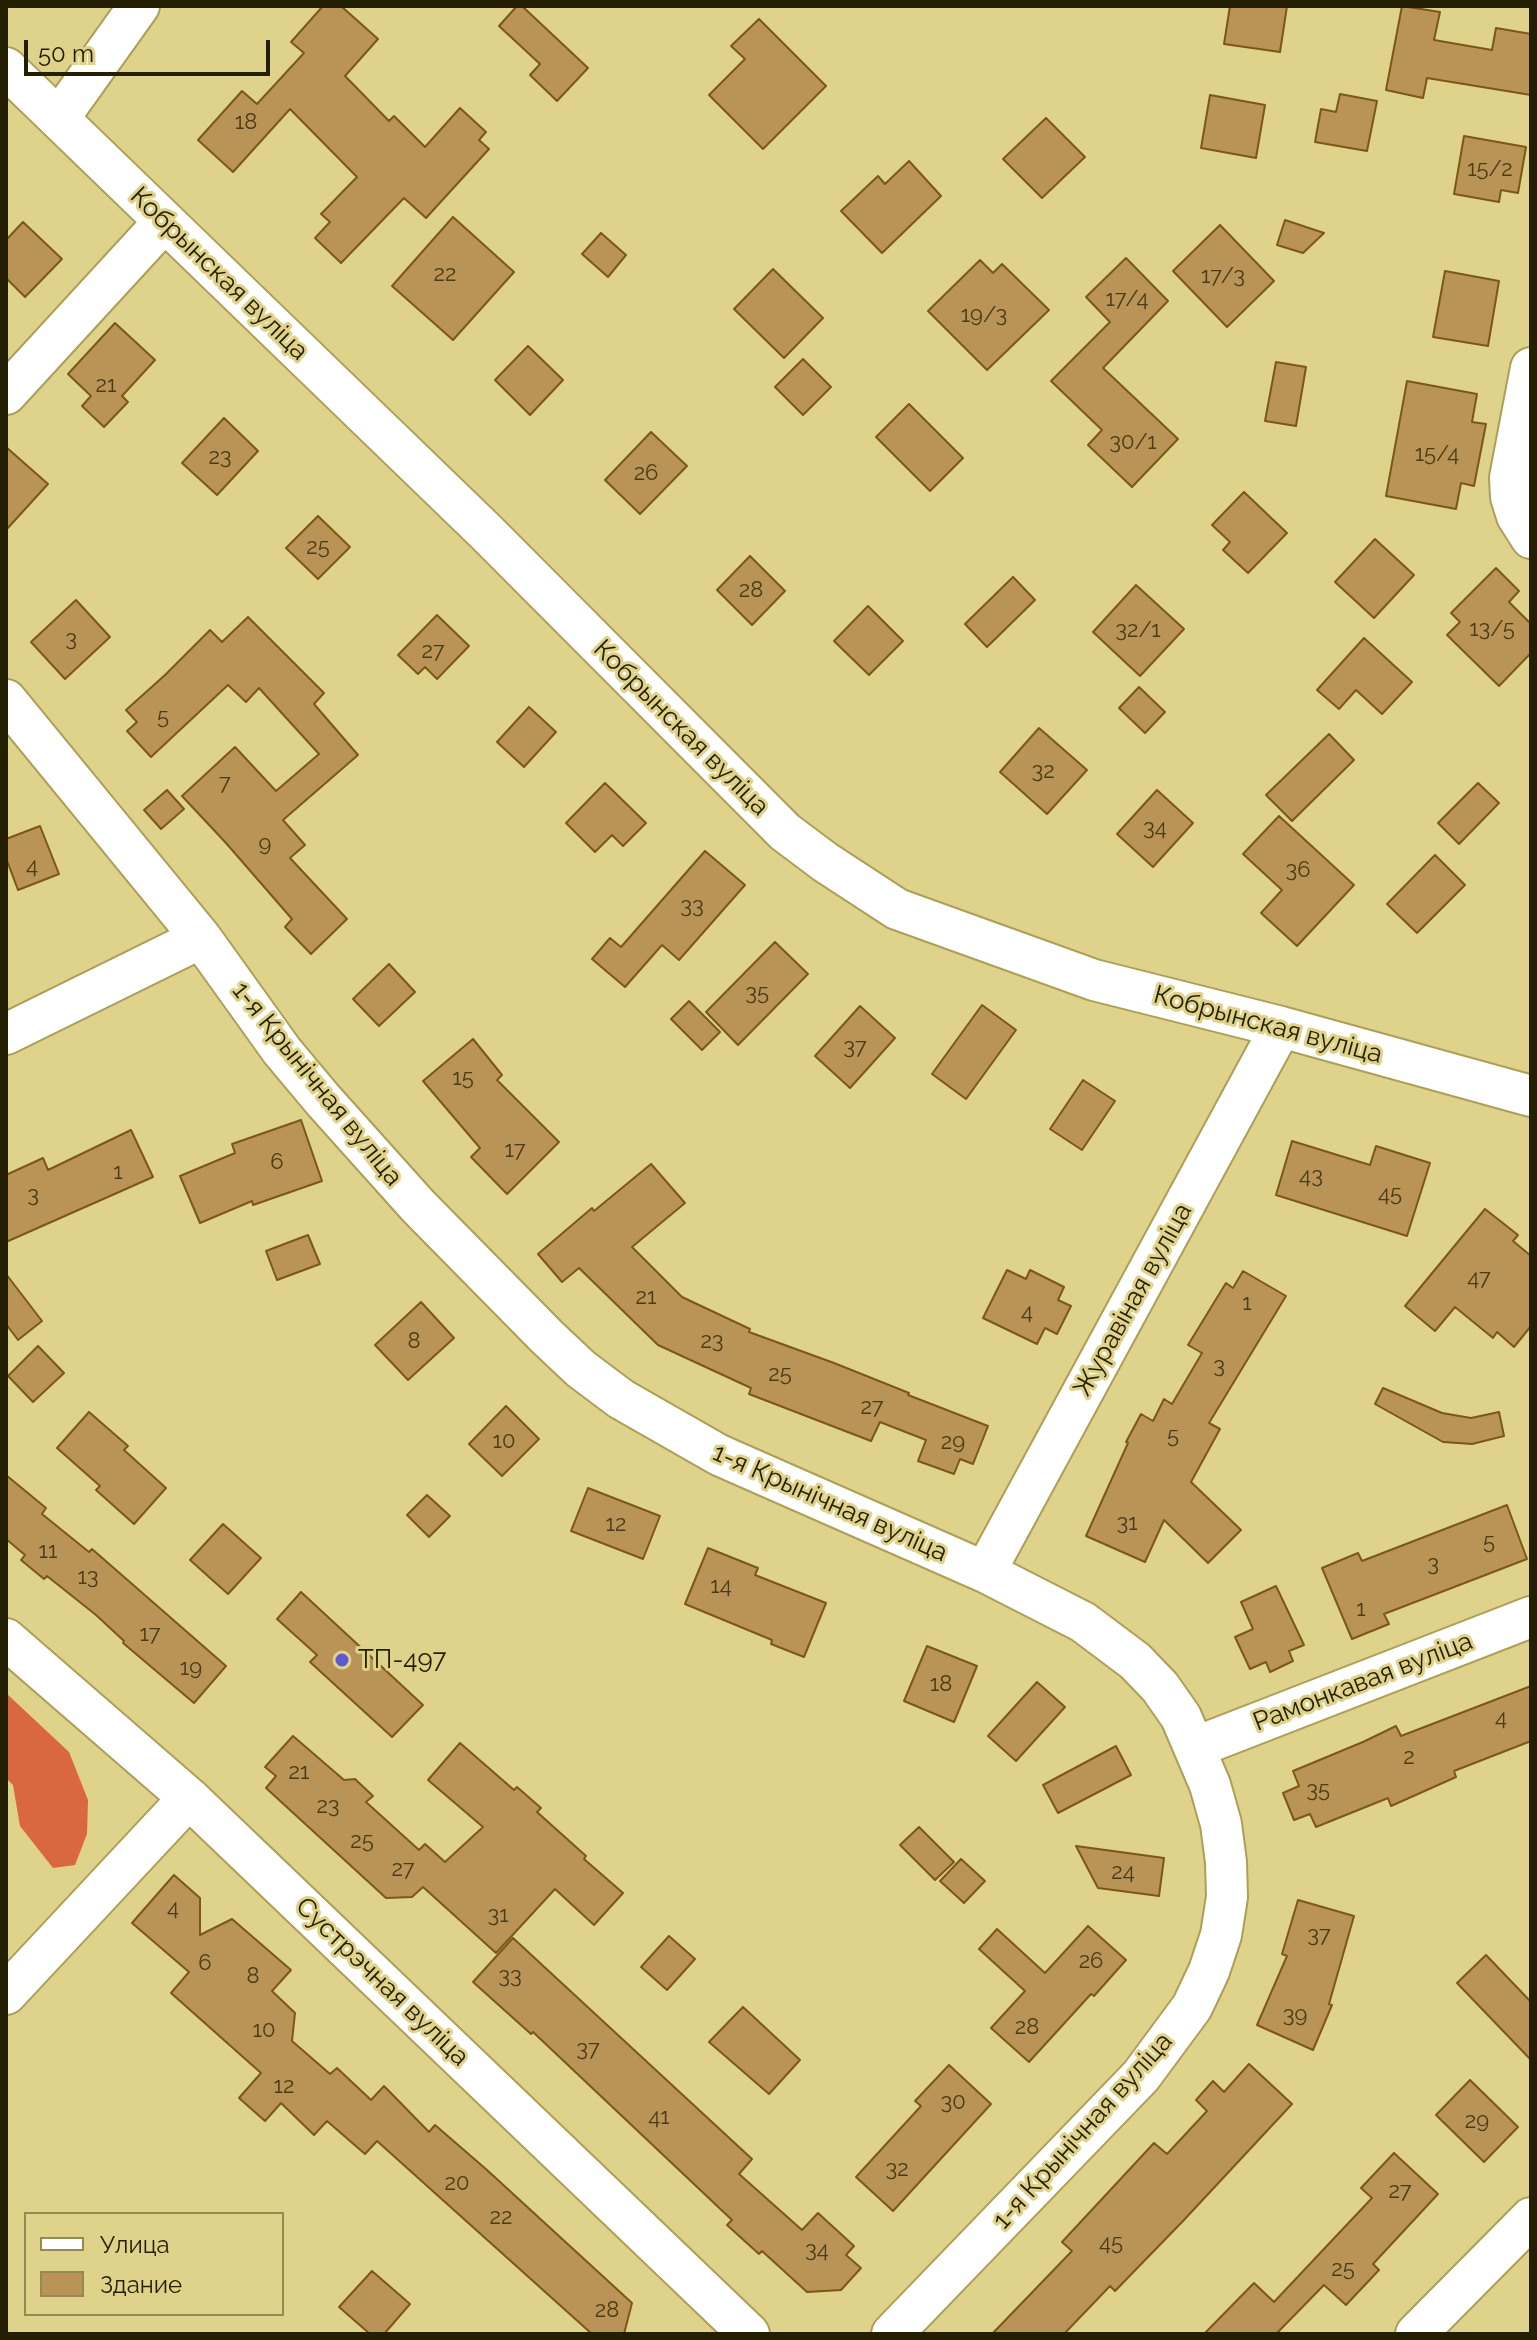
<!DOCTYPE html>
<html>
<head>
<meta charset="utf-8">
<style>
  body { margin:0 }
  #map { position:relative; width:1537px; height:2340px; overflow:hidden; background:#dfd28b; font-family:Raleway,sans-serif }
  canvas { display:block }
  .frame { position:absolute; inset:0; border:8px solid #241f02; pointer-events:none }
  .legend { position:absolute; left:24px; top:2212px; width:260px; height:104px; box-sizing:border-box; background:#dfd28b; border:2px solid #948a54; margin:0; padding:10px 14px; list-style:none; font-size:24px; color:#241f02 }
  .legend li { display:flex; align-items:center; gap:16px; height:40px }
  .legend b { width:40px; border:2px solid #948a54 }
  .scale { position:absolute; left:24px; top:40px; width:246px; height:36px; box-sizing:border-box; border:4px solid #241f02; border-top:0; padding-left:10px; font-size:24px; line-height:28px; white-space:nowrap; color:#241f02; -webkit-text-stroke:6px #dfd28b; paint-order:stroke }
</style>
</head>
<body>
<div id="map">
<canvas width="1537" height="2340"></canvas>
<div class="frame"></div>
<ul class="legend">
<li><b style="height:10px;background:#fff"></b>Улица</li>
<li><b style="height:22px;background:#ba9456"></b>Здание</li>
</ul>
<div class="scale">50 m</div>
</div>
<script>
const g = document.querySelector('canvas').getContext('2d');
g.lineJoin = 'round';
function fillPath(path, color) { g.fillStyle = color; g.fill(path, 'evenodd'); }
const shape = rows => new Path2D(rows.map(r => 'M' + r).join(''));
function stroke(path, color, width, dash) { g.strokeStyle = color; g.lineWidth = width; g.lineCap = dash ? 'butt' : 'round'; g.setLineDash(dash || []); g.stroke(path); }
function label(font, color, halo, rows, align = 'center') {
  g.font = font + ' Raleway,sans-serif'; g.lineWidth = 6; g.setLineDash([]); g.textBaseline = 'middle'; g.strokeStyle = halo; g.fillStyle = color; for (const [text, x, y, turn = 0] of rows) {
    g.save(); g.translate(x, y); g.rotate((+turn || 0) * Math.PI / 180); g.textAlign = isNaN(turn) ? turn : align; if (halo) g.strokeText(text, 0, 0); g.fillText(text, 0, 0); g.restore();
  }
}
fillPath(shape([
  [6,1693,69,1752,88,1800,87,1834,75,1865,53,1868,20,1826,13,1785,6,1778]
]), '#d96740');
const building = shape([
  [323,6,341,6,378,39,345,76,389,121,394,116,425,147,460,108,486,132,479,140,489,149,426,218,404,198,341,263,315,238,330,222,321,214,357,177,290,109,233,172,198,140,242,91,257,104,304,53,291,42,323,6],
  [517,6,522,6,588,68,557,101,530,75,540,64,499,26,517,6],
  [1230,6,1287,6,1280,52,1224,44,1230,6],
  [1402,6,1440,12,1434,40,1492,50,1496,28,1531,34,1531,95,1427,78,1423,98,1386,90,1402,6],
  [759,19,826,86,763,149,709,95,745,59,731,46,759,19],
  [1340,94,1377,101,1367,151,1315,142,1321,109,1336,112,1340,94],
  [1210,95,1265,105,1256,158,1201,148,1210,95],
  [1046,118,1085,157,1042,198,1003,159,1046,118],
  [1464,136,1526,147,1518,193,1501,190,1499,202,1454,194,1464,136],
  [909,161,941,196,882,253,841,211,878,176,885,184,909,161],
  [453,217,514,272,453,340,392,286,453,217],
  [1285,220,1324,233,1303,253,1277,245,1285,220],
  [23,222,62,259,25,297,6,278,6,240,23,222],
  [1220,225,1274,281,1227,327,1173,271,1220,225],
  [601,233,626,255,608,277,582,254,601,233],
  [1126,258,1168,301,1103,368,1178,439,1132,487,1088,445,1102,430,1051,381,1110,322,1086,297,1126,258],
  [980,260,993,273,1002,264,1049,310,987,370,928,311,980,260],
  [773,269,823,318,784,358,734,309,773,269],
  [1445,271,1499,281,1488,346,1433,337,1445,271],
  [115,323,155,360,122,396,128,402,104,427,82,406,91,396,68,374,115,323],
  [528,346,563,380,530,415,495,380,528,346],
  [803,359,831,387,803,415,775,387,803,359],
  [1276,362,1306,367,1296,426,1265,421,1276,362],
  [1407,381,1477,394,1472,422,1486,424,1474,486,1461,483,1456,509,1386,496,1407,381],
  [909,404,963,458,930,491,876,437,909,404],
  [224,418,258,451,217,495,182,463,224,418],
  [651,432,687,466,640,514,605,480,651,432],
  [6,447,48,484,6,530,6,447],
  [1244,492,1287,533,1248,573,1223,550,1230,542,1212,525,1244,492],
  [318,516,350,547,318,579,286,548,318,516],
  [1375,539,1414,575,1374,618,1335,582,1375,539],
  [750,556,785,591,752,625,717,590,750,556],
  [1496,568,1519,591,1509,602,1531,624,1531,653,1499,686,1447,635,1460,622,1451,613,1496,568],
  [1013,577,1035,600,987,647,965,624,1013,577],
  [1136,585,1184,629,1140,676,1093,632,1136,585],
  [76,600,110,637,65,679,31,642,76,600],
  [868,606,903,641,869,675,834,641,868,606],
  [437,615,469,646,437,679,425,667,418,674,398,655,437,615],
  [248,617,324,693,314,704,358,755,283,820,305,845,290,858,347,919,311,954,285,927,292,919,226,843,182,796,235,747,276,791,319,754,259,688,246,702,228,685,151,757,127,731,137,722,126,710,165,675,210,630,222,642,248,617],
  [1364,638,1412,682,1382,714,1356,690,1339,709,1317,690,1364,638],
  [1139,687,1165,712,1145,733,1119,708,1139,687],
  [529,707,556,732,524,767,497,742,529,707],
  [1039,728,1087,770,1047,814,1000,772,1039,728],
  [1329,734,1354,760,1292,821,1266,795,1329,734],
  [605,783,646,823,623,846,612,835,595,852,566,823,605,783],
  [1478,783,1499,803,1459,844,1438,823,1478,783],
  [167,790,184,809,161,829,144,810,167,790],
  [1157,790,1193,823,1153,867,1117,834,1157,790],
  [1279,816,1354,885,1297,946,1261,913,1282,890,1243,854,1279,816],
  [40,826,59,874,18,890,6,858,6,839,40,826],
  [705,851,745,885,679,960,662,945,625,987,592,959,610,938,621,947,705,851],
  [1435,855,1465,885,1417,933,1387,904,1435,855],
  [775,942,808,974,738,1045,706,1012,775,942],
  [389,964,415,992,379,1026,353,999,389,964],
  [689,1001,720,1032,702,1050,671,1019,689,1001],
  [982,1005,1016,1030,966,1099,932,1074,982,1005],
  [860,1006,895,1038,850,1088,815,1056,860,1006],
  [473,1039,502,1075,497,1080,559,1142,507,1194,471,1157,480,1148,423,1081,473,1039],
  [1083,1080,1115,1101,1082,1150,1050,1129,1083,1080],
  [301,1120,322,1181,253,1205,252,1201,200,1223,180,1176,235,1153,232,1144,301,1120],
  [131,1130,153,1177,6,1242,6,1175,43,1158,48,1170,131,1130],
  [1292,1141,1370,1165,1376,1146,1430,1163,1407,1236,1276,1195,1292,1141],
  [651,1164,685,1203,632,1247,682,1297,750,1329,749,1332,834,1363,909,1393,908,1395,988,1426,973,1464,960,1459,954,1474,918,1461,926,1440,880,1422,871,1441,749,1394,751,1388,658,1345,579,1268,562,1282,538,1254,592,1208,594,1211,651,1164],
  [1485,1209,1518,1235,1513,1241,1531,1256,1531,1326,1514,1347,1497,1332,1493,1338,1455,1307,1435,1331,1405,1306,1485,1209],
  [308,1235,320,1264,277,1280,266,1251,308,1235],
  [1007,1270,1026,1279,1030,1270,1064,1287,1058,1300,1071,1306,1057,1334,1045,1328,1037,1344,983,1318,1007,1270],
  [1243,1271,1286,1296,1209,1423,1220,1429,1191,1482,1241,1530,1208,1563,1164,1520,1145,1562,1086,1536,1128,1443,1126,1442,1141,1414,1153,1421,1164,1399,1172,1404,1202,1353,1188,1345,1226,1283,1233,1288,1243,1271],
  [6,1274,42,1321,18,1340,6,1324,6,1274],
  [421,1302,454,1338,408,1380,375,1345,421,1302],
  [38,1346,64,1373,33,1402,8,1376,38,1346],
  [1383,1388,1442,1413,1471,1418,1499,1412,1504,1436,1472,1444,1443,1442,1375,1404,1383,1388],
  [506,1406,539,1439,502,1476,469,1444,506,1406],
  [89,1412,128,1446,124,1450,166,1488,134,1524,96,1490,100,1486,57,1448,89,1412],
  [6,1475,46,1508,42,1514,89,1552,92,1549,226,1666,194,1703,123,1643,124,1641,96,1615,47,1576,44,1579,21,1560,25,1555,6,1539,6,1475],
  [588,1488,660,1516,643,1559,571,1531,588,1488],
  [427,1495,450,1516,429,1537,407,1515,427,1495],
  [1507,1505,1527,1559,1384,1614,1389,1624,1352,1639,1322,1568,1358,1553,1362,1561,1507,1505],
  [223,1524,261,1558,228,1594,190,1560,223,1524],
  [708,1548,758,1568,755,1575,826,1603,804,1657,771,1644,772,1640,685,1604,708,1548],
  [1276,1586,1304,1645,1289,1651,1293,1661,1270,1672,1266,1662,1250,1669,1235,1637,1253,1629,1241,1602,1276,1586],
  [301,1592,423,1705,392,1737,310,1662,317,1655,277,1619,301,1592],
  [927,1646,977,1666,954,1722,904,1701,927,1646],
  [1037,1682,1065,1707,1016,1761,988,1736,1037,1682],
  [1531,1686,1531,1741,1454,1771,1456,1777,1391,1806,1388,1798,1316,1827,1310,1814,1294,1820,1283,1793,1299,1786,1293,1771,1363,1742,1396,1726,1401,1736,1531,1686],
  [293,1736,344,1780,355,1779,373,1796,366,1802,419,1850,425,1844,445,1862,483,1827,428,1780,460,1743,514,1790,517,1787,541,1808,537,1812,586,1856,584,1859,623,1893,594,1925,555,1889,496,1953,423,1887,412,1897,386,1898,266,1788,276,1776,265,1767,293,1736],
  [1116,1746,1131,1775,1058,1813,1043,1785,1116,1746],
  [919,1827,954,1862,935,1880,900,1845,919,1827],
  [1076,1846,1164,1858,1159,1896,1098,1888,1076,1846],
  [961,1859,985,1881,964,1903,940,1881,961,1859],
  [174,1875,200,1898,200,1935,232,1919,291,1970,272,1991,295,2013,292,2041,330,2074,337,2068,371,2100,384,2086,429,2132,435,2125,487,2170,632,2303,624,2334,592,2334,377,2141,365,2154,327,2121,314,2135,281,2103,265,2121,239,2098,261,2073,171,1993,189,1972,132,1923,174,1875],
  [1298,1900,1354,1916,1329,2004,1332,2005,1313,2050,1257,2025,1287,1956,1282,1954,1298,1900],
  [1088,1926,1126,1960,1094,1996,1091,1994,1029,2062,991,2028,1025,1991,979,1949,997,1929,1045,1973,1088,1926],
  [669,1936,695,1959,667,1990,641,1967,669,1936],
  [513,1938,752,2159,739,2174,802,2230,818,2213,854,2246,846,2255,861,2268,841,2290,807,2292,762,2251,759,2254,727,2225,732,2220,533,2032,531,2034,473,1982,513,1938],
  [1486,1955,1531,2002,1531,2060,1457,1983,1486,1955],
  [743,2007,800,2060,769,2094,709,2042,743,2007],
  [1249,2064,1292,2104,1183,2221,1115,2291,1110,2286,1064,2334,992,2334,1072,2251,1062,2242,1154,2143,1167,2154,1207,2111,1196,2100,1213,2081,1224,2092,1249,2064],
  [949,2065,991,2104,893,2211,856,2177,921,2106,915,2101,949,2065],
  [1470,2080,1518,2127,1484,2162,1436,2115,1470,2080],
  [1394,2153,1438,2194,1373,2264,1379,2270,1346,2305,1324,2285,1276,2334,1204,2334,1254,2283,1274,2302,1372,2198,1361,2188,1394,2153],
  [372,2271,410,2304,384,2334,370,2334,339,2307,372,2271]
]);
fillPath(building, '#ba9456');
stroke(building, '#7b5815', 2);
const minor = shape([
  [6,68,486,532,785,832,825,862,897,909,1094,980,1281,1027,1531,1096],
  [59,118,139,6],
  [1531,368,1510,478,1511,497,1517,516,1531,538],
  [6,394,164,222],
  [6,700,201,938,282,1051,323,1100,418,1206,547,1337,581,1369,621,1399,719,1455,985,1572,1083,1622,1135,1661,1160,1687,1181,1717,1210,1785,1221,1824,1226,1862,1227,1897,1221,1935,1209,1971,1192,2007,1141,2076,892,2334],
  [6,1034,201,938],
  [985,1572,1281,1027],
  [6,1639,189,1798,749,2334],
  [1196,1747,1531,1617],
  [6,1994,189,1798],
  [1416,2334,1531,2218]
]);
stroke(minor, '#ac9f58', 44);
stroke(minor, '#fff', 40);
for (const [x, y, r, color] of [
  [342,1660,8,"#5b5ad2"]
]) { const dot = new Path2D(); dot.arc(x, y, r, 0, 2 * Math.PI); g.fillStyle = color; g.fill(dot); stroke(dot, '#dfd28b', 3); }
label('22px', '#4a3c17', null, [
  ["18",246,122],
  ["15/2",1490,169],
  ["22",445,274],
  ["17/3",1223,276],
  ["17/4",1127,299],
  ["19/3",984,315],
  ["21",106,385],
  ["30/1",1133,442],
  ["15/4",1437,454],
  ["23",220,457],
  ["26",646,473],
  ["25",318,547],
  ["28",751,590],
  ["13/5",1492,629],
  ["32/1",1138,630],
  ["3",71,639],
  ["27",433,651],
  ["5",163,717],
  ["32",1043,771],
  ["7",225,783],
  ["34",1155,828],
  ["9",265,844],
  ["4",32,866],
  ["36",1298,870],
  ["33",692,906],
  ["35",757,993],
  ["37",855,1047],
  ["15",463,1078],
  ["17",515,1150],
  ["6",277,1162],
  ["1",118,1172],
  ["43",1311,1176],
  ["45",1390,1194],
  ["3",33,1195],
  ["47",1479,1278],
  ["21",646,1297],
  ["1",1247,1303],
  ["4",1027,1312],
  ["8",414,1341],
  ["23",712,1341],
  ["3",1219,1366],
  ["25",780,1374],
  ["27",872,1407],
  ["5",1173,1436],
  ["10",504,1441],
  ["29",953,1442],
  ["31",1127,1523],
  ["12",616,1524],
  ["5",1489,1542],
  ["11",48,1551],
  ["3",1433,1564],
  ["13",88,1577],
  ["14",721,1586],
  ["1",1361,1609],
  ["17",150,1634],
  ["19",191,1668],
  ["18",941,1684],
  ["4",1501,1718],
  ["2",1409,1757],
  ["21",299,1772],
  ["35",1318,1790],
  ["23",328,1806],
  ["25",362,1841],
  ["27",403,1869],
  ["24",1123,1872],
  ["4",173,1908],
  ["31",498,1915],
  ["37",1319,1935],
  ["26",1091,1961],
  ["6",205,1963],
  ["8",253,1976],
  ["33",510,1976],
  ["39",1295,2015],
  ["28",1027,2027],
  ["10",264,2030],
  ["37",588,2049],
  ["12",284,2086],
  ["30",953,2102],
  ["41",659,2117],
  ["29",1477,2121],
  ["32",897,2169],
  ["20",457,2183],
  ["27",1400,2191],
  ["22",501,2217],
  ["45",1111,2243],
  ["34",817,2250],
  ["25",1343,2269],
  ["28",607,2310]
]);
label('26px', '#241f02', '#dfd28b', [
  ["Кобрынская вуліца",219,274,44],
  ["Кобрынская вуліца",681,728,45],
  ["Кобрынская вуліца",1268,1025,15],
  ["1-я Крынічная вуліца",317,1084,51],
  ["Журавіная вуліца",1133,1300,-61],
  ["1-я Крынічная вуліца",830,1503,24],
  ["Рамонкавая вуліца",1363,1682,-21],
  ["Сустрэчная вуліца",382,1982,44],
  ["1-я Крынічная вуліца",1083,2131,-48]
]);
label('26px', '#241f02', '#dfd28b', [
  ["ТП-497",358,1660]
], 'left');
</script>
</body>
</html>
